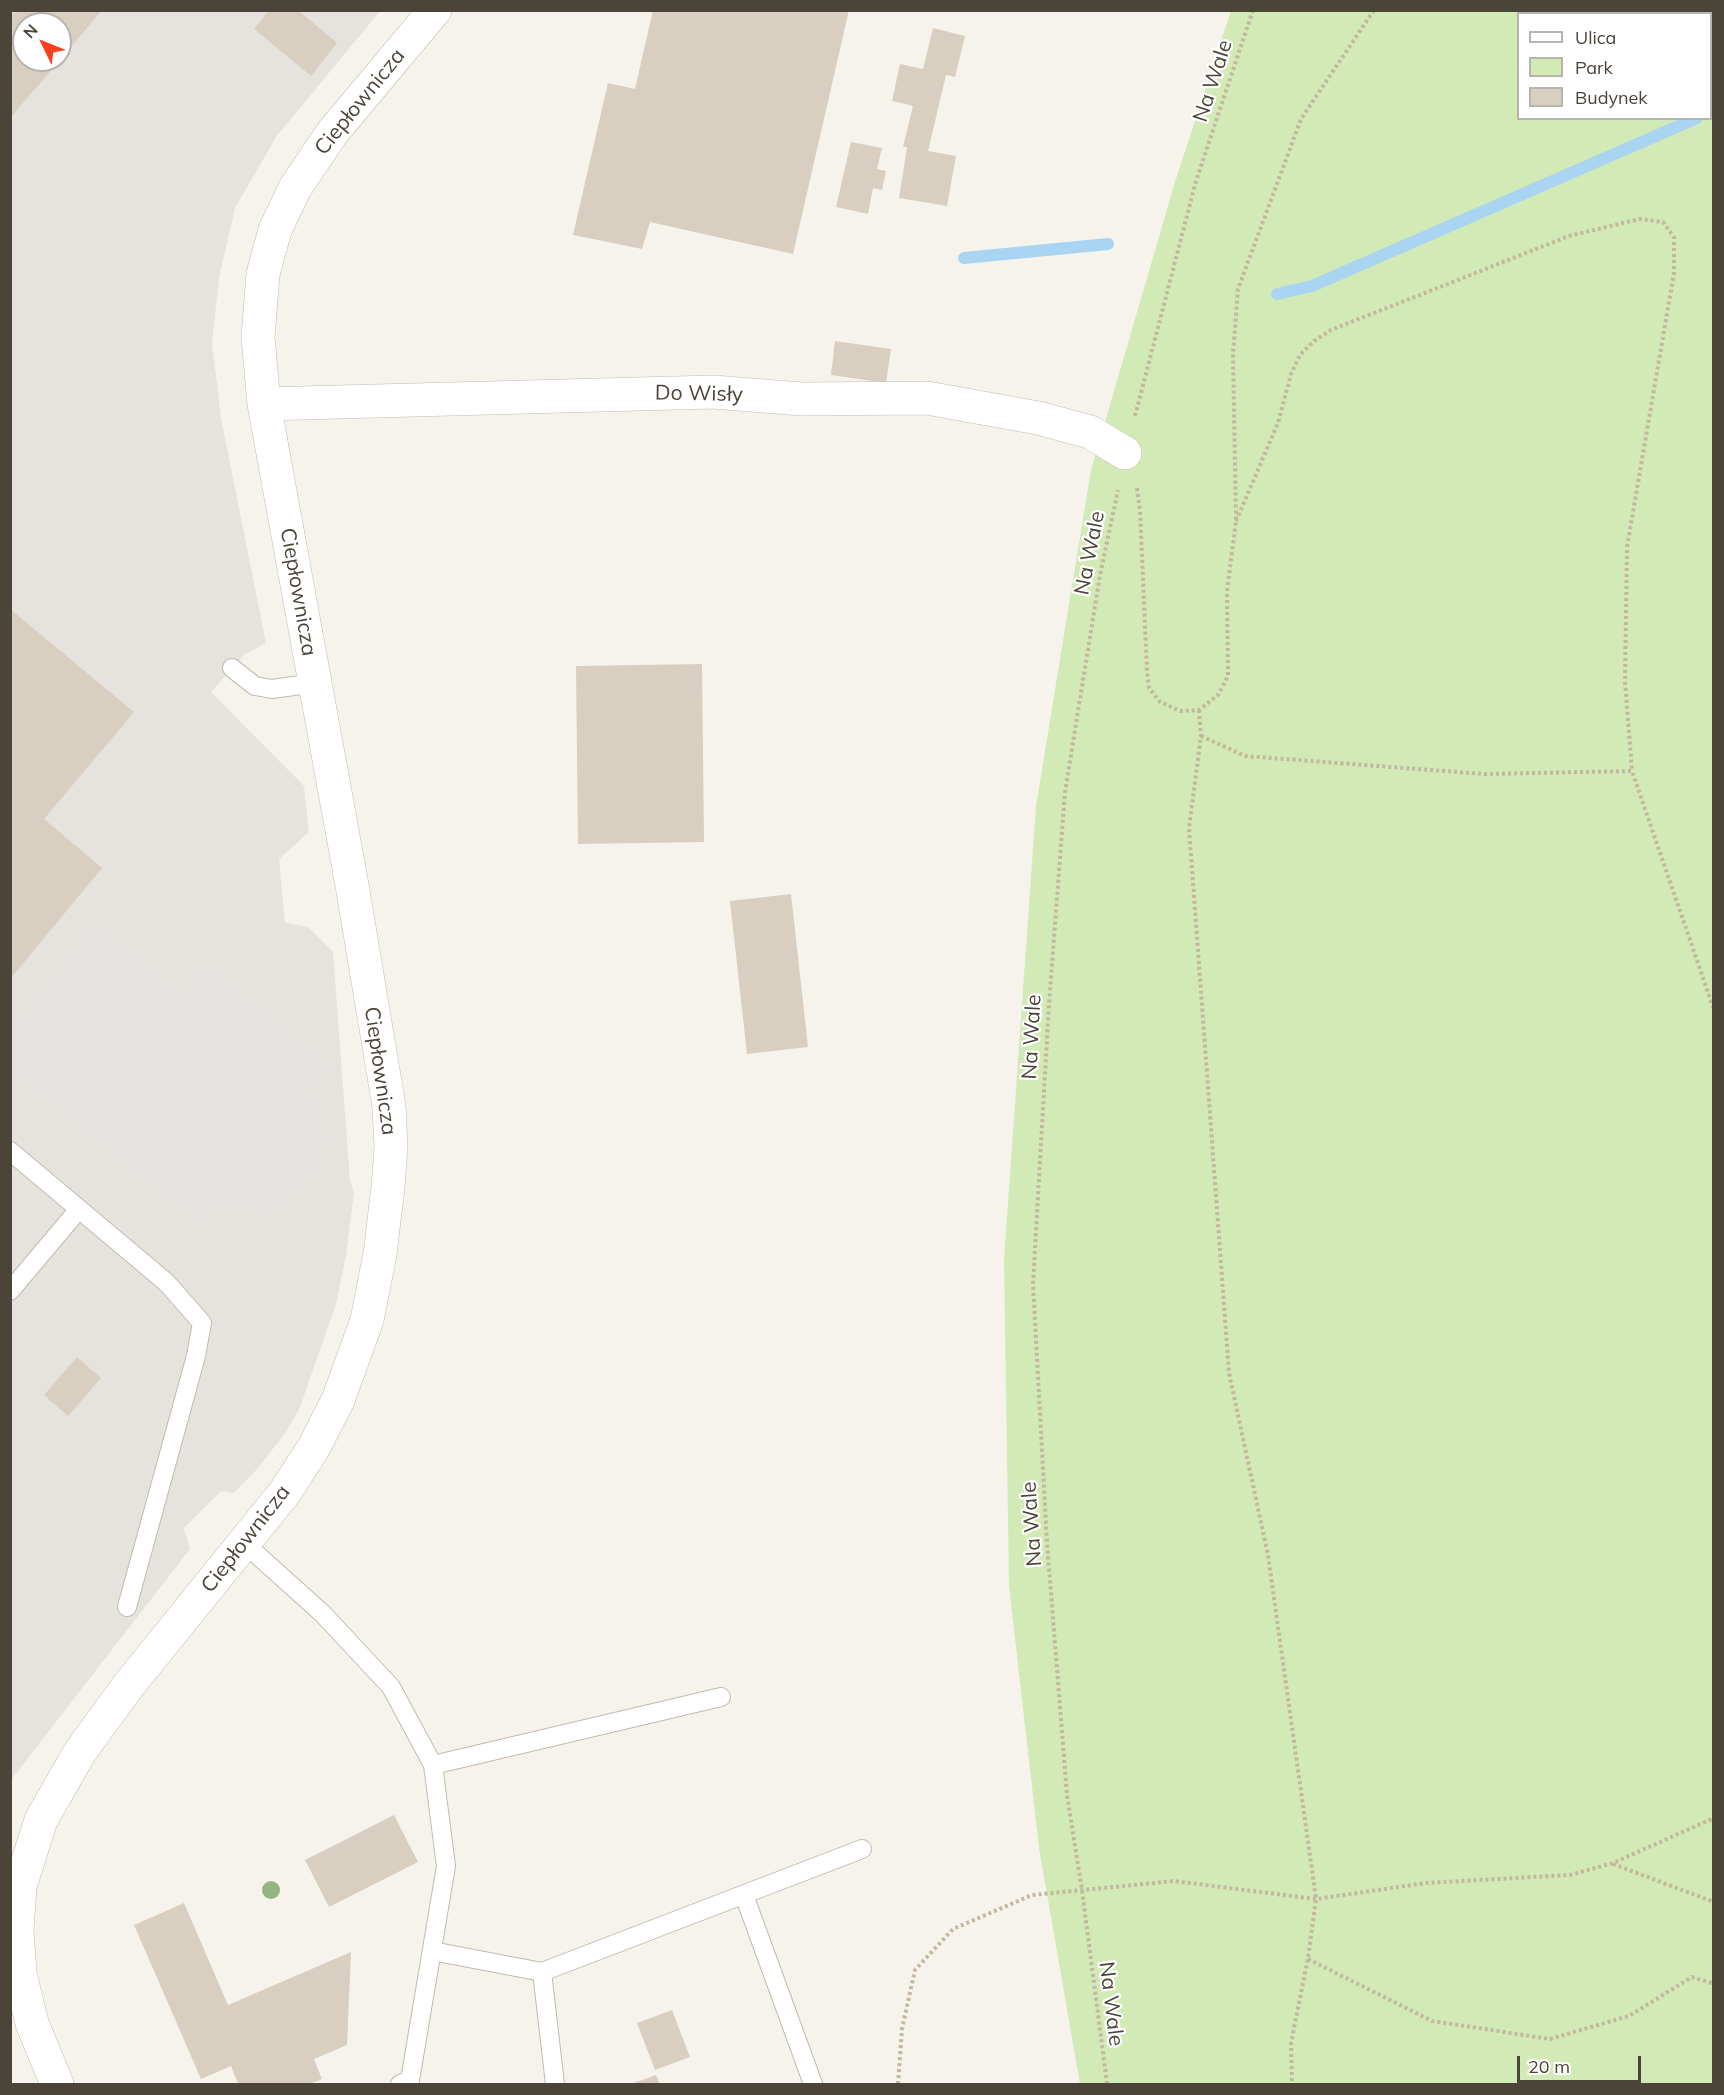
<!DOCTYPE html>
<html>
<head>
<meta charset="utf-8">
<style>
  body { margin:0 }
  #map { position:relative; width:1724px; height:2095px; overflow:hidden; background:#f6f3ec; font-family:Mulish,sans-serif }
  canvas { display:block }
  .frame { position:absolute; inset:0; border:12px solid #4b4439; pointer-events:none }
  .legend { position:absolute; left:1517px; top:12px; width:195px; height:108px; box-sizing:border-box; background:#fff; border:2px solid #b7b4b0; margin:0; padding:8px 10px; list-style:none; font-size:18px; color:#4b4439 }
  .legend li { display:flex; align-items:center; gap:12px; height:30px }
  .legend b { width:30px; border:2px solid #b7b4b0 }
  .north { position:absolute; left:12px; top:12px; width:60px; height:60px; box-sizing:border-box; background:#fff; border:2px solid #b7b4b0; border-radius:50%; rotate:313deg; font-size:16px; font-weight:700; line-height:24px; text-align:center; color:#4b4439 }
  .north::after { content:''; display:block; margin:auto; width:21px; height:27px; background:#fc3f1d; clip-path:polygon(50% 0,100% 100%,50% 72%,0 100%) }
  .scale { position:absolute; left:1517px; top:2056px; width:124px; height:27px; box-sizing:border-box; border:3px solid #4b4439; border-top:0; padding-left:8px; font-size:18px; line-height:21px; white-space:nowrap; color:#4b4439; -webkit-text-stroke:4px #fff; paint-order:stroke }
</style>
</head>
<body>
<div id="map">
<canvas width="1724" height="2095"></canvas>
<div class="frame"></div>
<ul class="legend">
<li><b style="height:8px;background:#fff"></b>Ulica</li>
<li><b style="height:16px;background:#d2eab5"></b>Park</li>
<li><b style="height:16px;background:#d8cfc1"></b>Budynek</li>
</ul>
<div class="north">N</div>
<div class="scale">20 m</div>
</div>
<script>
const g = document.querySelector('canvas').getContext('2d');
g.lineJoin = 'round';
function fillPath(path, color) { g.fillStyle = color; g.fill(path, 'evenodd'); }
const shape = rows => new Path2D(rows.map(r => 'M' + r).join(''));
function stroke(path, color, width, dash) { g.strokeStyle = color; g.lineWidth = width; g.lineCap = dash ? 'butt' : 'round'; g.setLineDash(dash || []); g.stroke(path); }
function label(font, color, halo, rows, align = 'center') {
  g.font = font + ' Mulish,sans-serif'; g.lineWidth = 4.5; g.setLineDash([]); g.textBaseline = 'middle'; g.strokeStyle = halo; g.fillStyle = color; for (const [text, x, y, turn = 0] of rows) {
    g.save(); g.translate(x, y); g.rotate((+turn || 0) * Math.PI / 180); g.textAlign = isNaN(turn) ? turn : align; if (halo) g.strokeText(text, 0, 0); g.fillText(text, 0, 0); g.restore();
  }
}
fillPath(shape([
  [11,11,380,11,276,137,235,208,219,278,212,343,221,418,266,643,244,655,211,692,304,786,309,832,279,859,285,923,308,927,333,952,350,1181,354,1192,346,1255,336,1304,300,1407,286,1432,258,1468,234,1493,221,1491,183,1529,187,1537,190,1549,11,1780],
  [24,24,60,24,60,60,24,60]
]), '#e6e2dd');
fillPath(shape([
  [1231,11,1713,11,1713,2084,1080,2084,1039,1848,1009,1586,1004,1259,1036,806,1091,470,1175,182],
  [1518,14,1710,14,1710,118,1518,118]
]), '#d2eab5');
fillPath(shape([
  [95,925,181,998,208,966,329,1069,304,1095,318,1103,323,1142,304,1187,260,1214,217,1196,201,1222,11,1064,11,1044]
]), '#e5e3e0');
stroke(shape([
  [1710,113,1714,111],
  [964,258,1108,244],
  [1277,294,1312,286,1697,118]
]), '#a9d4f2', 12);
fillPath(shape([
  [16,10,102,10,60,60,60,24,24,24,24,60,60,60,10,118,10,17],
  [269,10,298,10,337,43,311,76,254,29],
  [653,10,849,10,793,254,650,222,642,249,573,235,608,83,635,89],
  [933,28,965,36,955,77,946,75,928,151,956,156,947,206,899,198,907,147,903,147,913,106,892,101,900,64,923,69],
  [851,142,882,148,877,169,886,171,882,190,873,188,868,214,836,207],
  [835,341,891,349,886,383,831,375],
  [10,609,134,712,44,819,102,868,10,979],
  [702,664,704,842,578,844,576,666],
  [791,894,808,1047,747,1054,730,901],
  [77,1357,101,1378,68,1416,44,1395],
  [394,1815,418,1862,329,1907,305,1860],
  [184,1903,228,2005,351,1952,347,2045,314,2059,322,2079,310,2084,238,2084,231,2066,201,2079,134,1925],
  [672,2010,690,2057,655,2070,637,2023],
  [656,2075,660,2084,631,2084]
]), '#d8cfc1');
const service = shape([
  [232,668,255,686,272,689,315,683],
  [10,1151,167,1283,202,1323,196,1356,127,1607],
  [10,1291,79,1209],
  [244,1543,323,1614,391,1687,433,1765,446,1866,410,2080,400,2084],
  [433,1765,721,1697],
  [744,1895,813,2084],
  [432,1951,542,1972,555,2084],
  [542,1972,862,1849]
]);
const minor = shape([
  [264,404,713,392,802,399,927,398,1038,418,1090,432,1125,453],
  [57,2084,32,2023,20,1974,17,1930,20,1886,41,1820,80,1752,128,1686,285,1492,314,1447,338,1400,367,1320,380,1254,388,1187,391,1147,389,1106,352,885,264,404,258,337,263,274,275,230,295,188,332,133,435,10]
]);
stroke(service, '#c2bbae', 20);
stroke(minor, '#c2bbae', 34);
stroke(shape([
  [1135,416,1196,181,1253,10],
  [1137,488,1140,510,1147,670,1149,688,1160,702,1180,711,1199,710,1218,695,1228,676,1227,591,1236,521,1233,354,1238,289,1301,119,1374,10],
  [1236,521,1278,423,1291,374,1300,355,1314,341,1331,330,1569,236,1640,219,1663,222,1674,237,1674,273,1627,547,1625,681,1632,771],
  [1199,710,1201,736,1189,828,1229,1373,1268,1555,1316,1899,1308,1958,1291,2043,1292,2084],
  [1201,736,1245,756,1484,774,1632,771,1714,1010],
  [1613,1864,1714,1902],
  [1308,1959,1432,2021,1550,2039,1629,2016,1692,1977,1714,1984],
  [898,2084,902,2029,915,1970,953,1929,1032,1895,1174,1881,1316,1899,1426,1883,1570,1875,1613,1863,1714,1818],
  [1107,2084,1082,1890,1067,1795,1047,1543,1033,1284,1049,1004,1065,792,1100,575,1118,490]
]), '#c4b79f', 4, [3, 3]);
stroke(service, '#fff', 18);
stroke(minor, '#fff', 33);
g.fillStyle = '#97b381';
for (const [x, y] of [
  [271,1890]
]) { g.beginPath(); g.arc(x, y, 9, 0, 2 * Math.PI); g.fill(); }
label('21px', '#4b4439', '#fff', [
  ["Na Wale",1213,81,-72],
  ["Ciepłownicza",360,102,-51],
  ["Do Wisły",699,394,1],
  ["Na Wale",1090,553,-79],
  ["Ciepłownicza",298,592,80],
  ["Na Wale",1032,1037,-87],
  ["Ciepłownicza",380,1071,82],
  ["Na Wale",1032,1524,-94],
  ["Ciepłownicza",246,1539,-52],
  ["Na Wale",1111,2004,83]
]);
</script>
</body>
</html>
